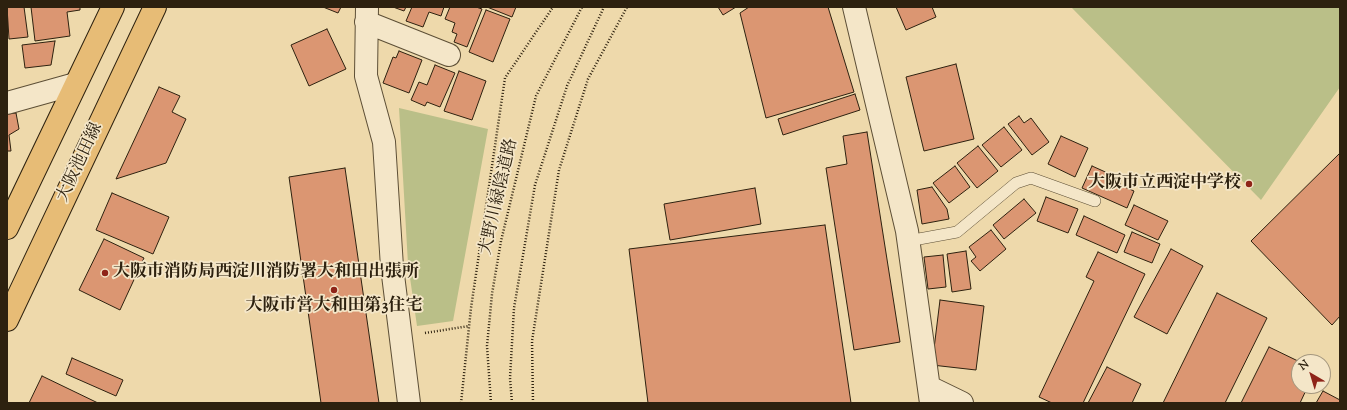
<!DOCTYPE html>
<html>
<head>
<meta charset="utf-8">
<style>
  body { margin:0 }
  #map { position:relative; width:1347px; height:410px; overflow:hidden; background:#eed9ab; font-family:"Sorts Mill Goudy",serif }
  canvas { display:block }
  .frame { position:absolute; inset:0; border:8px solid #2d210f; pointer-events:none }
  .north { position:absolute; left:1291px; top:354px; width:40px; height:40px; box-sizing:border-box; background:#f4e6c8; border:1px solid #a4977e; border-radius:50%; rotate:322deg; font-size:11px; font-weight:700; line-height:16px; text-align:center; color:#2d210f }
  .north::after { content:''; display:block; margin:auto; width:14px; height:18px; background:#8f2418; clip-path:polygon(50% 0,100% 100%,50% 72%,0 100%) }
</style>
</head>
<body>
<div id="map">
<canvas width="1347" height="410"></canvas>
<div class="frame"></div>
<div class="north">N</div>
</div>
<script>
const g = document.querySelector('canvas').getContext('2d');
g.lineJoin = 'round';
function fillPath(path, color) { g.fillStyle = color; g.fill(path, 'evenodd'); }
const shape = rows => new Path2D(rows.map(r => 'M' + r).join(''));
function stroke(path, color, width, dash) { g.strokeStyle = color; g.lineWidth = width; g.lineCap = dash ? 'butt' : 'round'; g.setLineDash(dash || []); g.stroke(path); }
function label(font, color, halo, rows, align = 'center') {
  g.font = font + ' "Sorts Mill Goudy","Noto Serif JP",serif'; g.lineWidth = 3.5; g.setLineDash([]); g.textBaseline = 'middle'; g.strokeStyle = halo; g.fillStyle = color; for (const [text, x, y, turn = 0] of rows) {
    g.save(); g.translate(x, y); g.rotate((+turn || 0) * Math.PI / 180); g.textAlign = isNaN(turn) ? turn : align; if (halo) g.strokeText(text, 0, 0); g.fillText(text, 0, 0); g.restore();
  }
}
fillPath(shape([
  [1071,7,1340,7,1340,87,1261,200],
  [399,108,488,129,453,321,417,326,408,264]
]), '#babf88');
const building = shape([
  [7,7,24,7,28,37,9,39,7,7],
  [31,7,80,7,80,10,67,12,70,36,35,41,31,7],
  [323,7,341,7,338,13,323,7],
  [393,7,406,7,404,11,393,7],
  [412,7,444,7,441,16,429,12,423,27,406,21,412,7],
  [450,7,476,7,482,9,467,47,454,42,457,34,452,32,455,23,445,19,450,7],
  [487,7,516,7,512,17,487,7],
  [718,7,736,7,723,15,718,7],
  [749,7,828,7,854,92,766,118,740,13,749,7],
  [896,7,932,7,936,17,906,30,896,7],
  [486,10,510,19,493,62,469,52,486,10],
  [327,29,346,69,309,86,291,45,327,29],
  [55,41,51,65,25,68,22,45,55,41],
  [399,51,422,60,409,93,383,83,393,57,396,58,399,51],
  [956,64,974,139,924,151,906,77,956,64],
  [435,65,455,73,440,107,427,102,425,106,411,100,419,82,427,85,435,65],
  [459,71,486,81,472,120,444,111,459,71],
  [159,87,180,96,172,112,186,119,166,163,116,179,159,87],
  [855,94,860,110,783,135,778,119,855,94],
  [16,113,19,129,9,135,11,151,7,151,7,114,16,113],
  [1019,116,1024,123,1031,118,1049,142,1032,155,1008,124,1019,116],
  [1004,127,1022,150,1001,167,982,145,1004,127],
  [867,132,900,342,854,350,826,168,847,164,843,136,867,132],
  [1061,136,1088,148,1075,177,1048,164,1061,136],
  [978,146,998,171,977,188,957,163,978,146],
  [1340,153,1340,316,1332,325,1251,241,1340,153],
  [955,166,970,187,949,203,933,183,955,166],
  [1092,166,1121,179,1120,185,1134,191,1127,208,1082,188,1092,166],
  [345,168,379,403,321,403,289,177,345,168],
  [932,187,947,209,949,219,922,224,917,190,932,187],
  [755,188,761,224,670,240,664,204,755,188],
  [112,193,169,217,153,254,96,230,112,193],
  [1046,197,1078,209,1068,233,1037,221,1046,197],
  [1024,199,1036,213,1004,239,993,225,1024,199],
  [1134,205,1168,221,1158,240,1125,225,1134,205],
  [1084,216,1125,235,1117,253,1076,235,1084,216],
  [825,225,851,403,648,403,629,249,825,225],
  [991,230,1006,249,980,271,971,261,976,257,969,247,991,230],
  [1132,232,1160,244,1152,263,1124,252,1132,232],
  [104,239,144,258,120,310,79,290,104,239],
  [1171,249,1203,266,1167,334,1134,317,1171,249],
  [966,251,971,289,952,292,947,254,966,251],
  [1098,252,1145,274,1083,403,1052,403,1039,397,1094,281,1086,277,1098,252],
  [943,255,946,287,928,289,924,257,943,255],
  [1217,293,1267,318,1225,403,1163,403,1217,293],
  [940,300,984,306,976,370,932,365,940,300],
  [1269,347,1300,362,1299,362,1299,386,1308,386,1300,403,1241,403,1269,347],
  [72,358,123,380,116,396,66,374,72,358],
  [1107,367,1141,384,1132,403,1088,403,1107,367],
  [42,376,98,403,29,403,42,376],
  [1323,391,1340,400,1340,403,1316,403,1323,391]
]);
fillPath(building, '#db9672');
stroke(building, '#2d210f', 1);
const service = shape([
  [908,241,957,232,1016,183,1031,178,1095,201]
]);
const minor = shape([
  [367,7,366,76,384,142,392,267,409,403],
  [366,22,449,55],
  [7,103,75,84]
]);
const tertiary = shape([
  [854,7,907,231,931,403],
  [929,387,962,403]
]);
const primary = shape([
  [7,228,113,7],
  [7,320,155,7]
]);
stroke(service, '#5d4f36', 12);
stroke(minor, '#5d4f36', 24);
stroke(tertiary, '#5d4f36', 24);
stroke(primary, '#2d210f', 24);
stroke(shape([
  [425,333,469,326],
  [461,403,471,308,505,78,553,7],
  [491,403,487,346,492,294,501,241,536,96,582,7],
  [512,403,510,378,514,308,535,185,567,86,604,7],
  [533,403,532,341,559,170,588,79,627,7]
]), '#2d210f', 2.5, [1, 2]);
stroke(service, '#f4e6c8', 11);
stroke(minor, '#f4e6c8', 22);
stroke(tertiary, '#f4e6c8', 22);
stroke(primary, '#e7bc76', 22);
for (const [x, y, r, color] of [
  [1249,184,4,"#8f2418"],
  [105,273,4,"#8f2418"],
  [334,290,4,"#8f2418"]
]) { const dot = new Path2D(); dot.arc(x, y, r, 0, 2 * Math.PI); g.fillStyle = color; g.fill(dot); stroke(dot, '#f4e6c8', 1.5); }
label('17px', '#2d210f', '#f4e6c8', [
  ["大阪池田線",81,163,-65],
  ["大野川緑陰道路",500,197,-77]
]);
label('bold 17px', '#2d210f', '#f4e6c8', [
  ["大阪市立西淀中学校",1241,184],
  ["大阪市消防局西淀川消防署大和田出張所",113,273,"left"],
  ["大阪市営大和田第3住宅",334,307,"center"]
], 'right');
</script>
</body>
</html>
